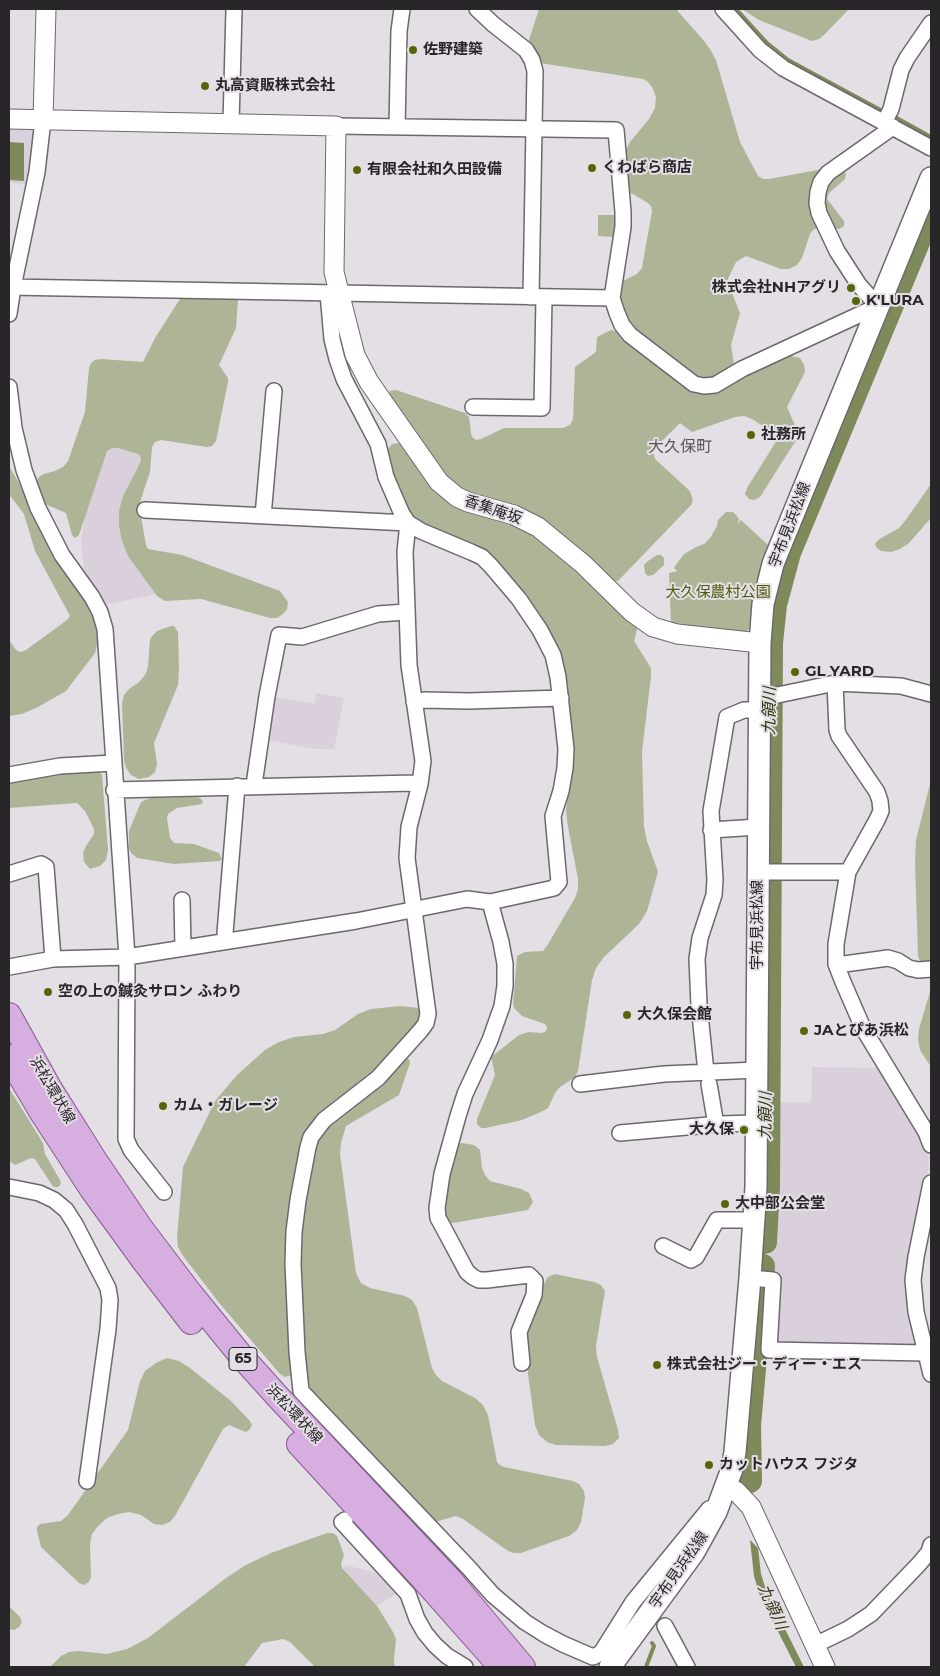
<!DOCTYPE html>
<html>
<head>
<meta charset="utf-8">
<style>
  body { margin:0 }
  #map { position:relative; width:940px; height:1676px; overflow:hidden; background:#e4dee5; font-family:Montserrat,sans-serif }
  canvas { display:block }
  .frame { position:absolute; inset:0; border:10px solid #282629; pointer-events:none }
</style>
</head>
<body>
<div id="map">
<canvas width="940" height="1676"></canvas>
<div class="frame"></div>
</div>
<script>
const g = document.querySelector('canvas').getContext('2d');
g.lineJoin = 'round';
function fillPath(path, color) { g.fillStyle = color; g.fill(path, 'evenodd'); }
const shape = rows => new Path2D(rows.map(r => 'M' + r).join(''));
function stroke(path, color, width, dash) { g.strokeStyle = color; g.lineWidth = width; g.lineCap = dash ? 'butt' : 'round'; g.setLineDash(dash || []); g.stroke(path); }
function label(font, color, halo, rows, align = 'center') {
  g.font = font + ' Montserrat,"Noto Sans JP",sans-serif'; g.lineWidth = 4; g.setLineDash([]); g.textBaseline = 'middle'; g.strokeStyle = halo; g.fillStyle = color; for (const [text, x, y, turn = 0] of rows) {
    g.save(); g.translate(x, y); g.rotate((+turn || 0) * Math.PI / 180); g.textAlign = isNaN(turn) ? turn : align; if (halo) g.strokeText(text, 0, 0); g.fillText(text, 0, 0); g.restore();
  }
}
fillPath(shape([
  [9,127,32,128,36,133,29,184,9,183],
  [112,448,118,448,134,452,138,454,141,458,140,463,123,496,128,556,156,594,103,605,85,578,81,541,85,516,104,456,107,451],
  [317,693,344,698,334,749,316,749,266,740,272,696,314,704],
  [812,1067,881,1068,922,1135,928,1151,929,1169,911,1257,918,1342,913,1348,776,1347,768,1276,773,1211,774,1102,811,1103],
  [346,1565,383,1575,396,1594,377,1606,342,1568]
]), '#d9d0dc');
fillPath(shape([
  [539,9,676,9,705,42,711,51,716,60,740,142,758,176,763,179,769,179,823,169,843,170,846,174,845,179,829,193,827,199,844,221,844,226,839,229,823,226,813,230,810,234,802,258,797,265,789,269,781,269,746,256,736,262,727,281,740,313,731,345,734,365,713,378,704,380,697,378,635,330,628,321,619,298,621,282,637,274,642,268,652,211,651,206,648,203,628,191,624,158,626,150,630,142,649,119,655,108,656,97,652,87,647,81,643,79,540,63,528,43],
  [742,9,849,9,825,34,819,39,812,41,759,20],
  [598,215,617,215,615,237,598,236],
  [184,296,236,297,238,300,236,328,219,365,228,378,228,382,216,441,212,446,207,447,161,440,155,442,152,447,150,472,139,505,146,545,148,549,182,555,280,591,288,602,287,609,283,614,277,618,270,618,201,599,165,601,157,596,128,556,122,541,119,526,119,511,123,496,140,463,141,458,138,454,118,448,112,448,107,451,79,535,75,538,72,535,66,513,45,504,40,497,36,482,39,477,44,474,55,471,63,467,68,461,85,412,89,368,91,363,95,360,101,359,143,362,155,338,180,299],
  [611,330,618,332,691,390,745,375,783,357,791,356,800,358,804,365,805,372,787,407,798,432,798,437,760,497,754,500,749,499,745,494,747,488,777,440,772,432,752,419,744,416,735,417,692,432,680,423,655,448,653,452,655,459,690,491,693,500,691,505,618,581,613,581,461,490,445,476,389,395,390,391,396,390,465,413,469,417,471,433,472,437,476,440,481,439,504,428,563,428,570,425,573,419,575,367,596,352,597,337],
  [399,443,499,519,533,534,577,570,636,626,637,630,634,641,651,668,651,676,642,752,644,827,647,841,658,872,647,911,639,924,604,957,596,968,592,980,578,1071,575,1077,560,1087,555,1093,548,1108,541,1112,522,1120,486,1128,481,1128,477,1124,477,1119,495,1075,491,1057,519,1035,529,1032,542,1033,546,1031,547,1027,545,1024,522,1016,514,1008,513,1003,517,956,525,952,543,951,547,946,575,898,578,889,578,879,568,827,566,810,568,793,559,653,554,640,546,626,524,595,412,518,407,511,392,475,388,455,388,449,392,444],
  [9,466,95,615,99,638,95,653,66,691,38,707,22,714,9,716,9,640,16,650,21,652,26,650,67,620,70,616,35,551,24,514,9,494],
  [931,484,931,518,909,543,900,549,891,552,881,551,877,548,875,544,878,540,899,528,905,521],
  [726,512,733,512,736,515,739,519,738,524,741,520,768,545,757,579,752,602,749,629,744,633,671,625,669,573,677,571,674,568,675,566,684,554,696,547,704,544,710,538,717,526,718,520],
  [657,555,661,555,664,558,664,565,653,575,648,576,645,573,644,565,648,561],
  [171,626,174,626,178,632,179,668,178,685,154,743,157,764,155,772,149,777,139,779,131,775,126,768,124,760,122,703,124,695,129,689,139,682,145,675,148,667,150,640,152,636,157,631],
  [61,771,99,771,102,775,108,850,106,860,100,866,90,869,84,862,83,853,86,846,94,834,94,829,85,811,77,803,9,808,9,780],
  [931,780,931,966,925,966,920,961,918,956,915,862,916,840],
  [197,797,200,798,203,801,202,804,177,808,168,814,167,818,170,838,174,843,194,844,219,853,222,859,220,861,174,864,137,858,131,853,129,849,129,831,141,802,150,798],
  [931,988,931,1067,920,1050,918,1039,919,1029],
  [400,1006,419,1008,421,1011,420,1020,379,1068,306,1135,293,1369,291,1375,285,1377,280,1374,220,1304,183,1256,178,1247,177,1237,183,1167,215,1101,237,1075,265,1050,279,1042,294,1037,323,1034,335,1030,358,1014,371,1009],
  [405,1058,409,1059,410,1063,399,1095,346,1126,341,1143,340,1154,356,1273,361,1283,370,1288,405,1296,412,1300,417,1308,432,1368,436,1375,442,1381,475,1398,483,1405,488,1415,497,1462,500,1465,504,1467,573,1481,579,1484,584,1491,585,1498,581,1522,577,1530,569,1536,521,1553,514,1553,508,1551,463,1519,456,1516,435,1522,312,1394,305,1380,300,1296,300,1232,313,1149,321,1132],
  [9,1088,43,1143,45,1154,60,1180,61,1184,58,1187,54,1187,52,1185,35,1159,31,1158,15,1165,9,1161],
  [462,1143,474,1145,480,1150,482,1168,485,1175,490,1181,521,1189,529,1193,533,1202,528,1210,453,1223,448,1222,441,1208,442,1199,458,1144],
  [555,1274,594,1282,601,1285,605,1291,596,1346,597,1357,618,1430,619,1438,613,1444,605,1446,556,1445,547,1442,539,1435,535,1425,523,1338,524,1328,544,1284,548,1277],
  [167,1358,179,1361,190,1368,231,1401,250,1421,252,1425,250,1429,246,1432,229,1425,223,1429,175,1516,170,1522,162,1525,154,1524,141,1515,129,1512,118,1514,107,1518,98,1526,92,1534,90,1544,91,1577,89,1582,84,1585,79,1583,41,1547,37,1531,37,1527,40,1524,61,1521,68,1515,128,1430,140,1381,145,1371,156,1363],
  [327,1533,333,1533,337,1536,344,1555,341,1564,342,1568,377,1606,393,1632,396,1639,394,1660,395,1667,315,1667,290,1642,283,1639,262,1643,244,1667,50,1667,61,1656,69,1652,79,1651,107,1654,127,1649,148,1638,226,1578,246,1565,271,1553],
  [9,1606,20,1617,22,1622,19,1627,14,1630,9,1629]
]), '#aeb597');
fillPath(shape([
  [9,142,24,143,24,181,9,180],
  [750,1540,758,1548,761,1574,767,1593,804,1667,796,1667,760,1596,754,1576]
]), '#7f8a5a');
stroke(shape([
  [736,9,767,43,788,60,886,113],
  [893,116,931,137],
  [646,1667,654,1646,652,1643]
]), '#7f8a5a', 4);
stroke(shape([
  [765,1242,768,1187,771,643,775,605,789,553,931,211],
  [750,1481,749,1426,763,1266]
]), '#7f8a5a', 24);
const minor = shape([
  [477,9,493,24,526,50,532,60,535,71,531,297],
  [723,9,760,50,783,68,931,148],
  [884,123,891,109,901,70,907,58,931,23],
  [231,124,234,9],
  [336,126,616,130,623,212,623,227,612,298,617,313,622,325,630,335,694,384,704,386,715,385,742,369,878,306,859,285,837,251,819,213,817,203,818,192,821,182,828,173,893,127],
  [397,127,399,31,402,9],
  [9,287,612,298],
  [9,314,13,287,37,172,43,120],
  [9,387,14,428,24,470,38,508,62,555,92,597,100,612,105,629,127,957,126,1139,131,1150,164,1192],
  [473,407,542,408,544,297],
  [145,510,408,523,405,552,409,665,423,761,420,784,409,827,407,858,428,1014,426,1023,421,1030,378,1078,324,1120,311,1137,308,1147,298,1200,294,1232,293,1264,297,1352,301,1391,468,1567,493,1595,525,1622,544,1634,563,1644,593,1657,601,1653,633,1602,709,1509,711,1510],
  [263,516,274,391],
  [835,683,837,730,839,736,877,792,880,801,881,811,877,820,848,872,836,944,836,964,843,982,863,1028,926,1132,931,1145],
  [759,696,773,696,835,683,901,686,931,694],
  [414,702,424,700,469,701,561,698],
  [9,775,60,766,113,763],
  [255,786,255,778,267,696,279,635,302,637,378,614,406,612],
  [114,790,414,783,420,784],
  [711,830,758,827],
  [758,872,848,872],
  [9,874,41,864,46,867,53,959],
  [182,900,183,948],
  [490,902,501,942,505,964,505,986,502,1006,490,1040,465,1094,458,1116,442,1174,437,1208,438,1218,443,1227,467,1272,473,1277,479,1280,487,1280,529,1275,535,1281,534,1295,519,1332,522,1363],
  [227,941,225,933,237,786],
  [837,965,888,958,898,961,909,968,918,970,931,969],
  [9,967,53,959,127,957,356,921,467,899,490,902,554,888,559,882,553,816,561,791,565,768,566,749,558,677,553,655,540,630,519,599,491,566,482,557,471,552,421,531,408,523,402,514,386,477,378,444,344,379,337,359,332,339,328,293],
  [706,1072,699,1005,697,959,700,938,714,895,715,880,711,811,727,717,744,710,759,710],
  [580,1084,664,1074,757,1070],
  [709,1084,716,1125],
  [620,1133,720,1124,756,1123],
  [931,1183,916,1257,913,1280,916,1312,931,1374],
  [9,1187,39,1193,54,1200,66,1210,75,1224,108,1288,110,1300,108,1329,87,1481],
  [663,1246,691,1260,696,1257,717,1220,755,1220],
  [750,1278,773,1280,769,1350,926,1353],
  [345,1520,342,1522,408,1594,417,1619,425,1633,435,1645,447,1656,465,1667],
  [665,1626,687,1667],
  [815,1645,848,1629,871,1614,919,1564,929,1552,931,1545]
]);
const tertiary = shape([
  [9,119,336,126,334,272,355,355,369,382,439,482,457,497,468,502,514,515,538,527,583,564,632,612,653,627,677,634,760,643],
  [43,120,46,9],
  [726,1487,736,1491,751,1507,825,1667]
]);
const secondary = shape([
  [610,1667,694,1552,716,1512,732,1469,735,1452,750,1278,756,1187,760,643,763,604,773,564,779,549,931,178]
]);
const primary = shape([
  [9,1015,50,1089,94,1159,140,1227,190,1293,242,1357,279,1398,452,1582,523,1667],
  [9,1057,42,1113,91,1188,144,1261,191,1322],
  [299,1444,424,1580,501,1667]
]);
stroke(minor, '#6d686e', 18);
stroke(tertiary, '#6d686e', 21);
stroke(secondary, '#6d686e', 24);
stroke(primary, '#875b91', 26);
stroke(minor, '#fff', 15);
stroke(tertiary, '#fff', 19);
stroke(secondary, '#fff', 21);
stroke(primary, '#d6aedf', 24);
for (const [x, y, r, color] of [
  [413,50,5,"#58660a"],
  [205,86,5,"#58660a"],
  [592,168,5,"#58660a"],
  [357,170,5,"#58660a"],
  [851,288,5,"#58660a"],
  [856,301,5,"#58660a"],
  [751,435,5,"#58660a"],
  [795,672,5,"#58660a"],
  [48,992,5,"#58660a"],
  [627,1015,5,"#58660a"],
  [804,1031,5,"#58660a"],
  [163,1106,5,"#58660a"],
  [744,1130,5,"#58660a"],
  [725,1204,5,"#58660a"],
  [657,1365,5,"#58660a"],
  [709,1465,5,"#58660a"]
]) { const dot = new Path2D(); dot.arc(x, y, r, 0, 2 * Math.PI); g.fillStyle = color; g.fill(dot); stroke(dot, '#e4dee5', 2); }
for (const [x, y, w] of [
  [243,1359,28]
]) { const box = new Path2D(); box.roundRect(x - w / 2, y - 11.5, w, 23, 4); g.fillStyle = '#e4dee5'; g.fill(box); stroke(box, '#282629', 1); }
label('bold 14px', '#282629', null, [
  ["65",243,1359]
]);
label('bold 15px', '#282629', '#e4dee5', [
  ["佐野建築",423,50],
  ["丸高資販株式会社",215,86],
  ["くわばら商店",602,168],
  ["有限会社和久田設備",367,170],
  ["株式会社NHアグリ",841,288,"right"],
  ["K'LURA",866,301],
  ["社務所",761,435],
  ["GL YARD",805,672],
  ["空の上の鍼灸サロン ふわり",58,992],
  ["大久保会館",637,1015],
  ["JAとぴあ浜松",814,1031],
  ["カム・ガレージ",173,1106],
  ["大久保",734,1130,"right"],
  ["大中部公会堂",735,1204],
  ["株式会社ジー・ディー・エス",667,1365],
  ["カットハウス フジタ",719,1465]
], 'left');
label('15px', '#282629', '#e4dee5', [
  ["香集庵坂",493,510,19],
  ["宇布見浜松線",790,525,-69],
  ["宇布見浜松線",758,925,-90],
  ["浜松環状線",52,1090,60],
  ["浜松環状線",294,1414,47],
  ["宇布見浜松線",679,1570,-55]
]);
label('15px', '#505c0d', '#e4dee5', [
  ["大久保農村公園",718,593]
]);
label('16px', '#5a555b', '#e4dee5', [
  ["大久保町",680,447]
]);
label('italic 16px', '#2f360f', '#e4dee5', [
  ["九領川",770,711,-89],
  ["九領川",766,1116,-89],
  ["九領川",772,1607,66]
]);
</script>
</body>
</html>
